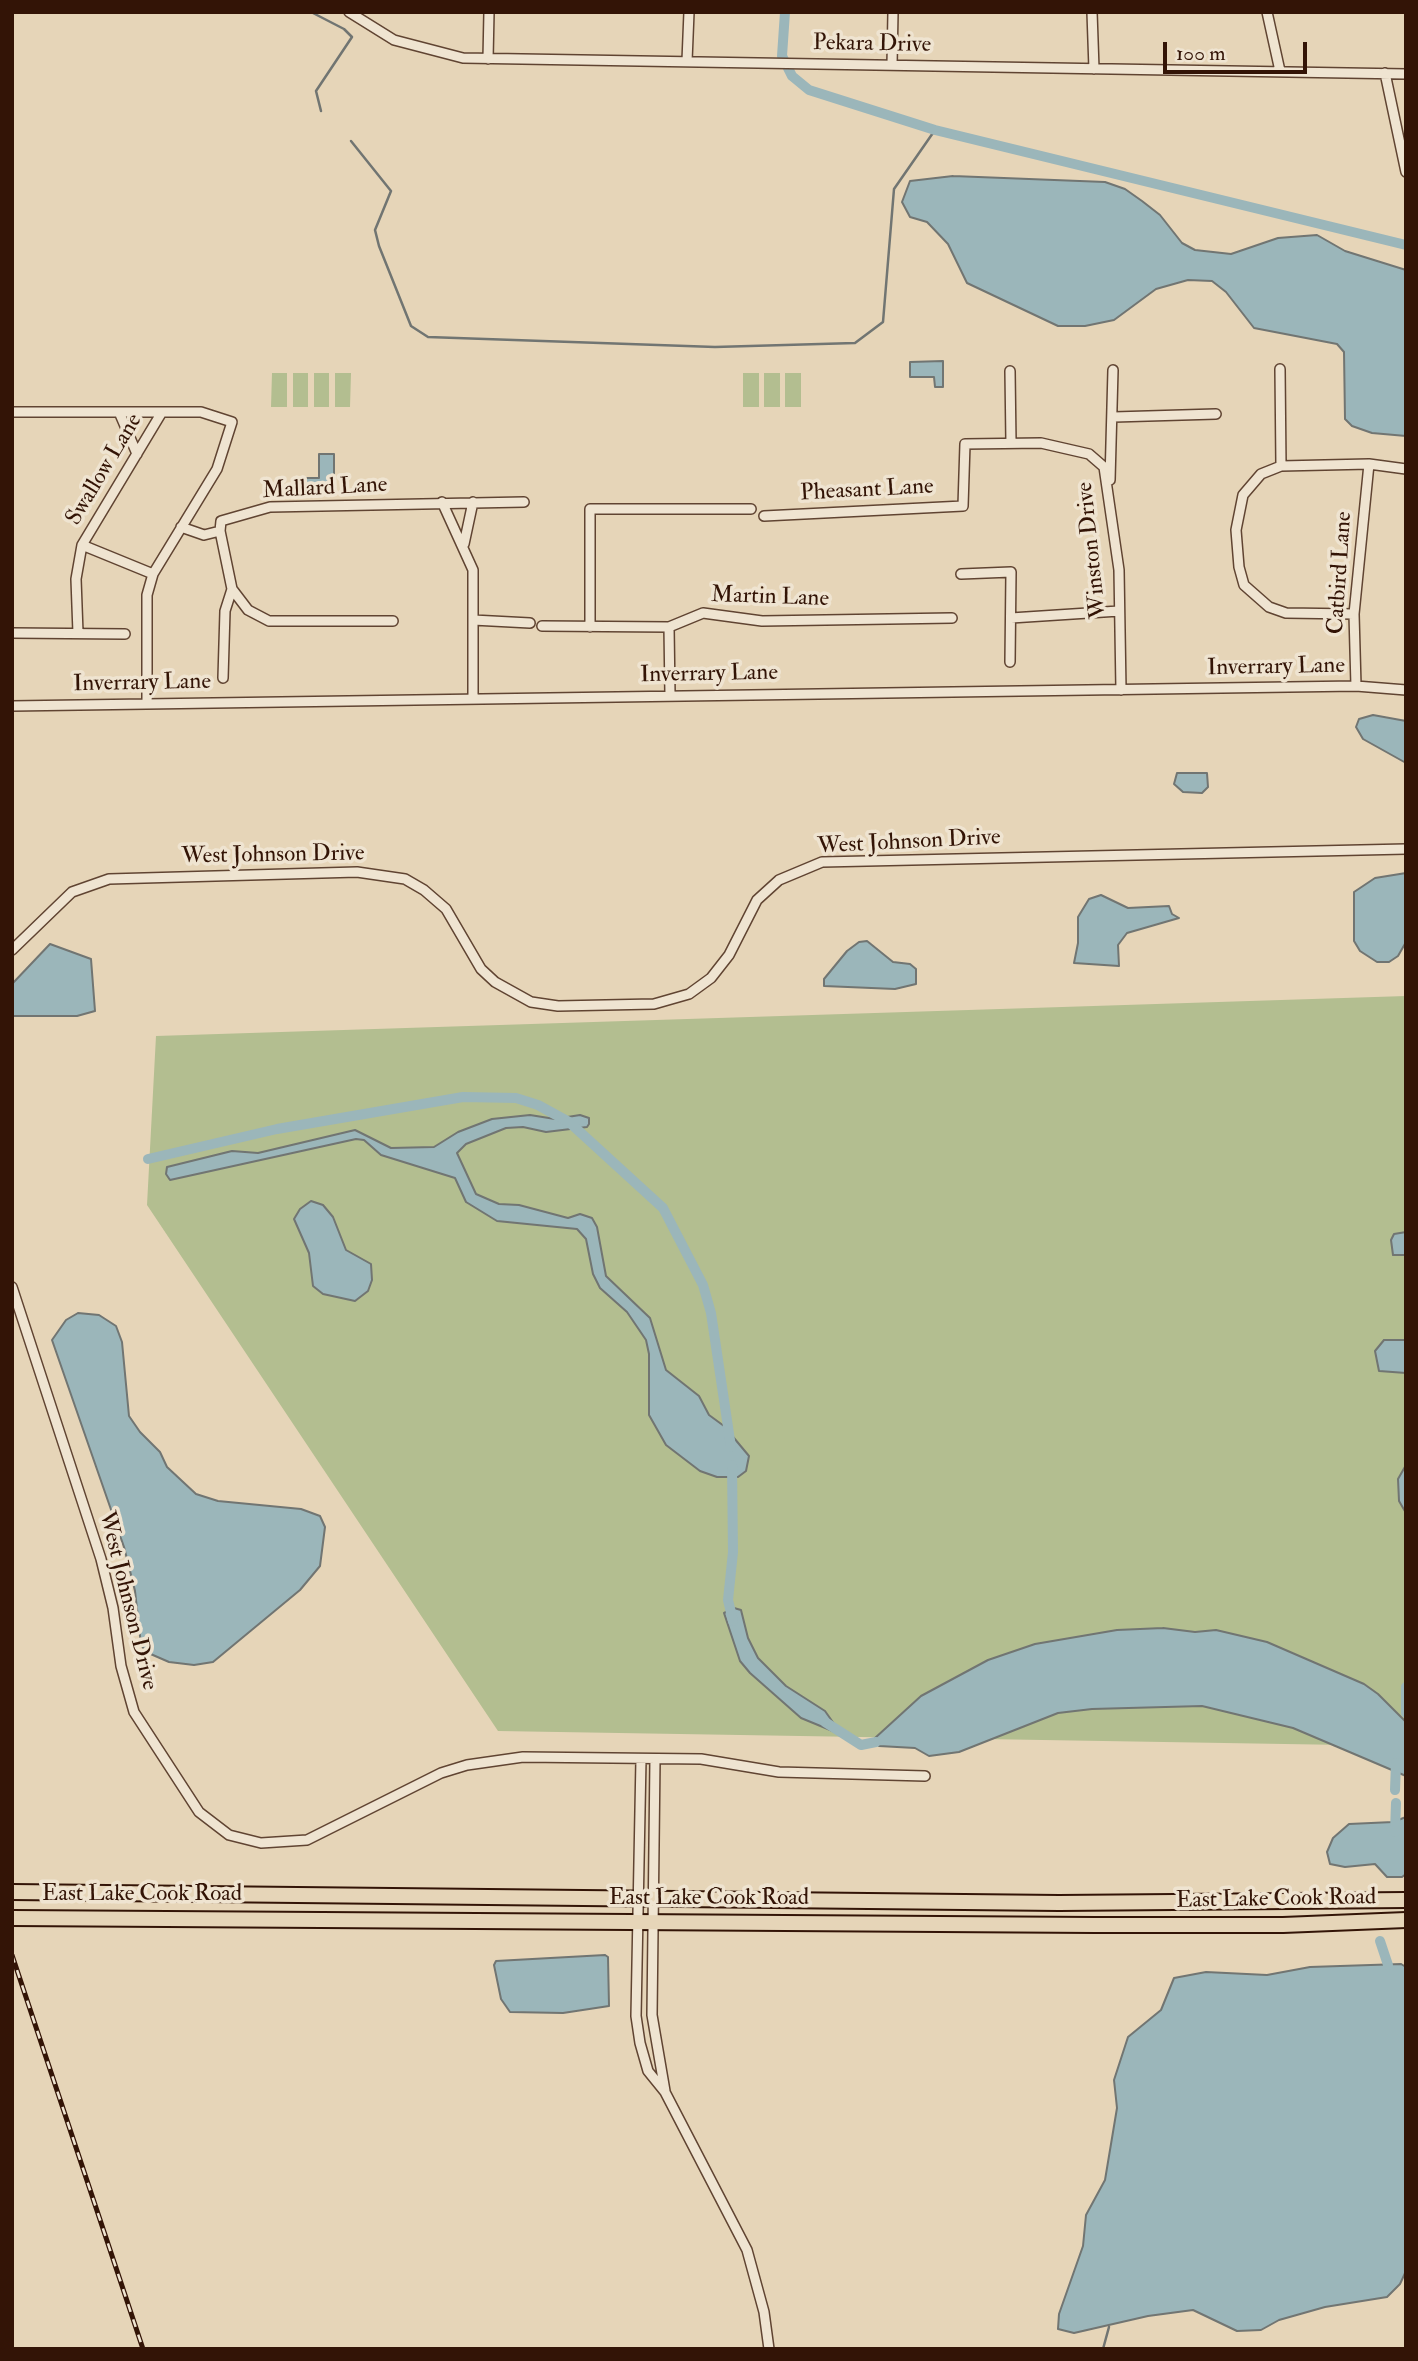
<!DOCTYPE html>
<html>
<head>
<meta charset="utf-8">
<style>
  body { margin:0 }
  #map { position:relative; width:1418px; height:2361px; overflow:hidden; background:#e6d5b8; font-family:"IM FELL Double Pica",serif }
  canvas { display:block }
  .frame { position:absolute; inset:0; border:14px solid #331406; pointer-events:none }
  .scale { position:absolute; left:1163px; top:42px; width:144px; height:32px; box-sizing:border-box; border:4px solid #331406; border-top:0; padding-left:9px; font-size:21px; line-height:24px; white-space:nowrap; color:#331406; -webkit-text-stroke:5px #efe4d1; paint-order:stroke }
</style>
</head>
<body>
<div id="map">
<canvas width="1418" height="2361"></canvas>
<div class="frame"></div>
<div class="scale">100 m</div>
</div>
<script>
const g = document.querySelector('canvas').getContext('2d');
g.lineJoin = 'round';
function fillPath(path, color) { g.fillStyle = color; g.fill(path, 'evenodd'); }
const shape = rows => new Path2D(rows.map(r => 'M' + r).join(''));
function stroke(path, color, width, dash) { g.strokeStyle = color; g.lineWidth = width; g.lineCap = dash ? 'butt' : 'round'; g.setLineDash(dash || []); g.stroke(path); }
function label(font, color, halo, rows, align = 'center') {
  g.font = font + ' "IM FELL Double Pica",serif'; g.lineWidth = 7; g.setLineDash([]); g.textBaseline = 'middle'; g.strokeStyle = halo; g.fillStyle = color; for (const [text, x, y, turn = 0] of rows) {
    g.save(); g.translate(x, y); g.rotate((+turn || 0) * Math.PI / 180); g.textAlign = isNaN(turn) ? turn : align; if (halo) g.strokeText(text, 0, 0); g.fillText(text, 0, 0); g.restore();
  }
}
fillPath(shape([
  [272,373,287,373,287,407,271,407],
  [293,373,308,373,308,407,293,407],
  [314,373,329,373,329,407,314,407],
  [335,373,351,373,350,407,335,407],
  [743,373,759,373,759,407,743,407],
  [764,373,780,373,780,407,764,407],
  [785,373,801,373,801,407,785,407],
  [1406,996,1406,1746,498,1731,147,1205,156,1036]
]), '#b3be90');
const water = shape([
  [953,176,1105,182,1125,189,1142,201,1160,215,1182,243,1195,250,1231,254,1278,238,1317,235,1345,251,1406,270,1406,436,1372,433,1352,426,1345,419,1344,352,1337,344,1254,328,1226,292,1212,281,1188,280,1156,289,1114,320,1085,326,1058,326,967,283,948,244,927,222,910,217,902,202,910,181,953,176],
  [943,361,943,387,935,387,934,377,910,377,910,362,943,361],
  [319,454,334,454,334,487,306,488,306,478,319,478,319,454],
  [1373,715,1406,721,1406,763,1363,739,1356,727,1359,719,1373,715],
  [1177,773,1207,773,1208,787,1202,793,1183,792,1174,784,1177,773],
  [1406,873,1406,942,1398,956,1389,962,1377,962,1360,951,1354,941,1354,892,1375,878,1406,873],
  [1101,895,1128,908,1169,906,1172,914,1179,918,1127,933,1118,945,1119,966,1074,963,1078,943,1078,917,1089,899,1101,895],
  [867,941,893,962,910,964,916,969,916,984,895,989,824,986,824,979,847,951,859,942,867,941],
  [50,944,91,959,95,1011,77,1016,12,1016,12,984,50,944],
  [530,1115,555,1119,580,1115,589,1118,589,1124,587,1127,546,1132,523,1127,506,1128,466,1144,457,1153,476,1194,499,1204,519,1205,568,1218,580,1214,592,1218,597,1227,606,1276,650,1318,666,1370,699,1396,709,1415,724,1426,749,1456,746,1471,738,1477,717,1477,700,1471,666,1445,649,1415,649,1354,646,1340,627,1312,600,1288,593,1274,586,1239,577,1229,497,1221,466,1202,455,1178,381,1155,364,1140,356,1139,170,1180,166,1174,167,1167,232,1151,258,1153,355,1130,391,1148,434,1147,458,1132,492,1119,530,1115],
  [311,1201,323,1205,333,1217,346,1250,371,1264,372,1280,368,1291,355,1301,323,1294,313,1286,309,1253,294,1219,300,1209,311,1201],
  [1406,1232,1406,1255,1393,1255,1391,1240,1394,1234,1406,1232],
  [78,1313,99,1315,116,1326,122,1342,129,1416,140,1432,160,1452,167,1467,196,1494,218,1501,301,1509,320,1516,325,1527,320,1566,300,1590,213,1662,194,1665,169,1662,146,1652,141,1645,135,1591,124,1547,52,1340,66,1320,78,1313],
  [1384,1340,1406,1340,1406,1373,1379,1371,1375,1351,1384,1340],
  [1406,1465,1406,1513,1399,1501,1398,1479,1406,1465],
  [734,1608,741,1610,748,1638,758,1658,786,1686,825,1711,837,1728,835,1732,801,1718,750,1673,740,1661,724,1613,734,1608],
  [1163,1628,1195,1632,1216,1630,1267,1642,1364,1684,1378,1694,1406,1722,1406,1776,1293,1728,1202,1706,1092,1709,1058,1713,959,1752,929,1756,915,1748,879,1746,875,1738,921,1696,988,1660,1035,1644,1117,1630,1163,1628],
  [1406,1817,1406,1874,1402,1877,1387,1877,1375,1864,1345,1867,1330,1864,1327,1852,1333,1838,1349,1824,1393,1822,1406,1817],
  [605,1955,608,1957,609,2006,563,2013,510,2012,501,1999,494,1965,496,1961,605,1955],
  [1401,1964,1406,1967,1406,2271,1400,2284,1387,2297,1325,2307,1279,2320,1261,2330,1237,2331,1193,2310,1148,2316,1074,2333,1058,2329,1059,2314,1083,2246,1086,2215,1105,2180,1117,2108,1114,2080,1128,2037,1161,2010,1174,1978,1206,1972,1267,1975,1310,1967,1401,1964]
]);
fillPath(water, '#9bb6ba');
stroke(water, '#717572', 2);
stroke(shape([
  [311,12,344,29,352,37,316,91,321,111],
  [351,141,391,191,375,230,379,246,411,326,428,337,715,347,855,343,883,322,894,189,935,130],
  [1103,2349,1109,2327]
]), '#717572', 2.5);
stroke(shape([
  [785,12,782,56,792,76,809,90,935,130,1406,245],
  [148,1159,277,1129,463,1097,516,1098,538,1105,569,1122,663,1208,703,1285,711,1313,731,1447],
  [732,1465,733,1552,728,1600,733,1621],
  [1406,1687,1406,1713],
  [825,1722,861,1745,876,1742],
  [1395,1790,1396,1763],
  [1395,1832,1396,1803],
  [1380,1941,1388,1965]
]), '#9bb6ba', 10);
const street = shape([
  [349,12,394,40,463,58,1406,74],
  [1092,12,1094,69],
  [1267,12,1280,71],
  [488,59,489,12],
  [687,61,689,12],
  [892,65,893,12],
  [1385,73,1406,172],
  [1280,369,1281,466],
  [1010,371,1011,443],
  [12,412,201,412,232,422,217,469,153,574,147,595,147,702],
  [119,412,137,454],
  [1114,417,1216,414],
  [1110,480,1113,370],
  [442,502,473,570,473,699],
  [764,516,963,506,965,444,1041,443,1089,454,1104,467,1119,570,1121,690],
  [181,527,204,535,220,531],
  [464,544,473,502],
  [82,545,153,574],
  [961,574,1011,572,1010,662],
  [1354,614,1286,613,1269,607,1244,585,1239,567,1236,530,1243,495,1261,474,1281,466,1369,464,1406,469],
  [1011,618,1119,611],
  [473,620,530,623],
  [393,621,269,621,248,610,232,589,220,531,221,521,270,507,524,502],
  [542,626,669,627,703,613,762,621,952,618],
  [590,627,590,509,751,509],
  [669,627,670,695],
  [12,633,125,634],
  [78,633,76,579,82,545,162,412],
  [223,678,225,611,232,589],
  [1356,686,1354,614,1369,464],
  [12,706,1356,686,1406,690],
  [12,950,72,892,109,879,357,872,405,879,424,890,446,909,481,969,495,982,531,1002,558,1006,654,1004,689,994,711,978,729,955,757,900,779,880,822,862,1406,849],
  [12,1287,101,1559,113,1608,121,1666,134,1712,199,1812,229,1835,261,1843,307,1840,441,1773,467,1765,523,1757,701,1759,779,1772,925,1776],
  [641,1759,636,2016,640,2043,648,2071,665,2092,747,2250,764,2312,769,2349],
  [655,1759,652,2015,665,2091]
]);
const primary = shape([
  [12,1892,1059,1903,1406,1900],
  [12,1918,1094,1925,1283,1925,1406,1920]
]);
stroke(street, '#604432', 12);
stroke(primary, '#331406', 18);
stroke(street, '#efe4d1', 9);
stroke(primary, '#e6d5b8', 14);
const rail = shape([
  [12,1955,143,2349]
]);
stroke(rail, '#331406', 5);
stroke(rail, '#efe4d1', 2.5, [8]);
label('23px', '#331406', '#efe4d1', [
  ["Pekara Drive",872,45,1],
  ["Swallow Lane",105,470,-59],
  ["Mallard Lane",325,489,-3],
  ["Pheasant Lane",867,491,-3],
  ["Winston Drive",1093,550,-96],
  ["Catbird Lane",1341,573,-86],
  ["Martin Lane",770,598,2],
  ["Inverrary Lane",1276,668,-1],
  ["Inverrary Lane",709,675,-1],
  ["Inverrary Lane",142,684,-1],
  ["West Johnson Drive",909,843,-3],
  ["West Johnson Drive",273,856,-1],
  ["West Johnson Drive",127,1601,76],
  ["East Lake Cook Road",142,1895],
  ["East Lake Cook Road",709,1899],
  ["East Lake Cook Road",1276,1900,-1]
]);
</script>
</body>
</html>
